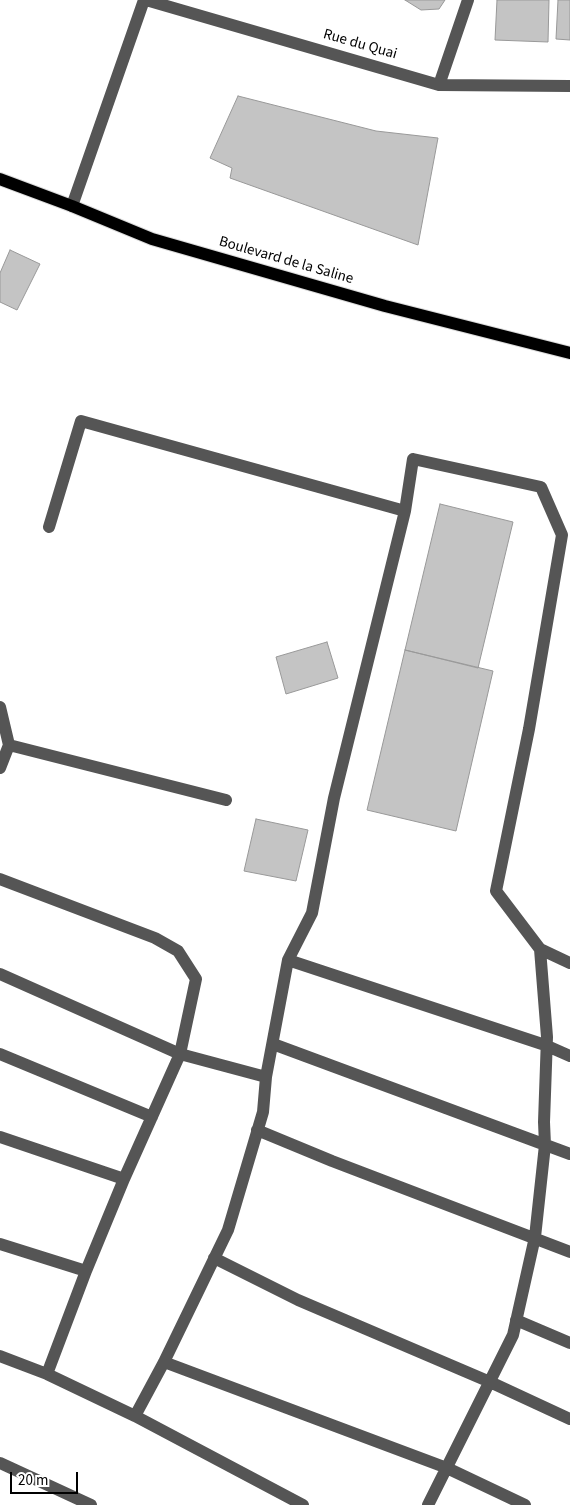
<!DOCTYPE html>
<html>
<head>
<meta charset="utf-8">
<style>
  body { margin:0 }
  #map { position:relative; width:570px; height:1505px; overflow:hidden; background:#fff; font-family:"Source Sans 3",sans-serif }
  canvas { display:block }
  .scale { position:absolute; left:10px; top:1472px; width:68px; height:22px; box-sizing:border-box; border:2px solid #000; border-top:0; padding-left:6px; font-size:15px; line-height:18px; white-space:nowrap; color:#000; -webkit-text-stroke:4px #fff; paint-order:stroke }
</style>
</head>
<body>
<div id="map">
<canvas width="570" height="1505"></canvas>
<div class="scale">20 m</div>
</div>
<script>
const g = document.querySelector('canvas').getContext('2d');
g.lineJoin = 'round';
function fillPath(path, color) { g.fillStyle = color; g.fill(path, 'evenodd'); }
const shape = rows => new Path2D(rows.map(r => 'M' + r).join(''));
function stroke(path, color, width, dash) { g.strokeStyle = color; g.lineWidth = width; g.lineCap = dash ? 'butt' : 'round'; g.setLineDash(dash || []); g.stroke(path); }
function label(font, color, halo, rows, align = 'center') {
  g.font = font + ' "Source Sans 3",sans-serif'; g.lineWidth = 4; g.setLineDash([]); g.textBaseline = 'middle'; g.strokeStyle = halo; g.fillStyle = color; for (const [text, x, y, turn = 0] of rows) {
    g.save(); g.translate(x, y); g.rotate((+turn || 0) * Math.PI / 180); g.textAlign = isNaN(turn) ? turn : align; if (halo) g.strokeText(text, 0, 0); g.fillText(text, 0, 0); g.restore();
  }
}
const building = shape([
  [405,0,445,0,439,9,421,10,405,0],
  [497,0,549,0,548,42,495,40,497,0],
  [558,0,570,0,570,40,556,39,558,0],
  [238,96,376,131,438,138,418,245,230,178,232,168,210,158,238,96],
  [10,250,40,264,17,310,0,302,0,273,10,250],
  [440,504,513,522,478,668,405,650,440,504],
  [327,642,338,678,286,694,276,657,327,642],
  [405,650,493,671,456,831,367,810,405,650],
  [256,819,308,830,296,881,244,871,256,819]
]);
fillPath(building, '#c4c4c4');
stroke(building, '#999', 1);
const major = shape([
  [0,179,72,206,152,239,385,306,570,353]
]);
stroke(major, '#dbdbdb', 14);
stroke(shape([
  [146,0,439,85,570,86],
  [439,85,468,0],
  [72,206,144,0],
  [49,527,81,421,405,511],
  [9,745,226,800],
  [0,768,9,745,0,707],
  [0,879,155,938,178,951,196,979,180,1054,266,1077],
  [540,949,570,963],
  [288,960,545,1045,570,1056],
  [0,974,180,1054,124,1179,86,1271,47,1374],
  [273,1044,570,1154],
  [0,1054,152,1117],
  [257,1130,332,1161,570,1252],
  [0,1137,124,1179],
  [0,1244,86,1271],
  [214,1258,298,1300,490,1382,570,1419],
  [516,1320,570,1343],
  [0,1356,47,1374,135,1416],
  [164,1362,447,1468,525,1505],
  [0,1463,91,1505],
  [303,1505,135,1416,164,1362,228,1230,263,1112,266,1077,288,960,312,913,334,798,405,511,413,459,541,487,562,535,529,729,496,891,540,949,547,1037,544,1122,545,1145,535,1237,513,1335,428,1505]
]), '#555', 12);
stroke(major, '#000', 12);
label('15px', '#000', '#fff', [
  ["Rue du Quai",360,45,16],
  ["Boulevard de la Saline",286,261,16]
]);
</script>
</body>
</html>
